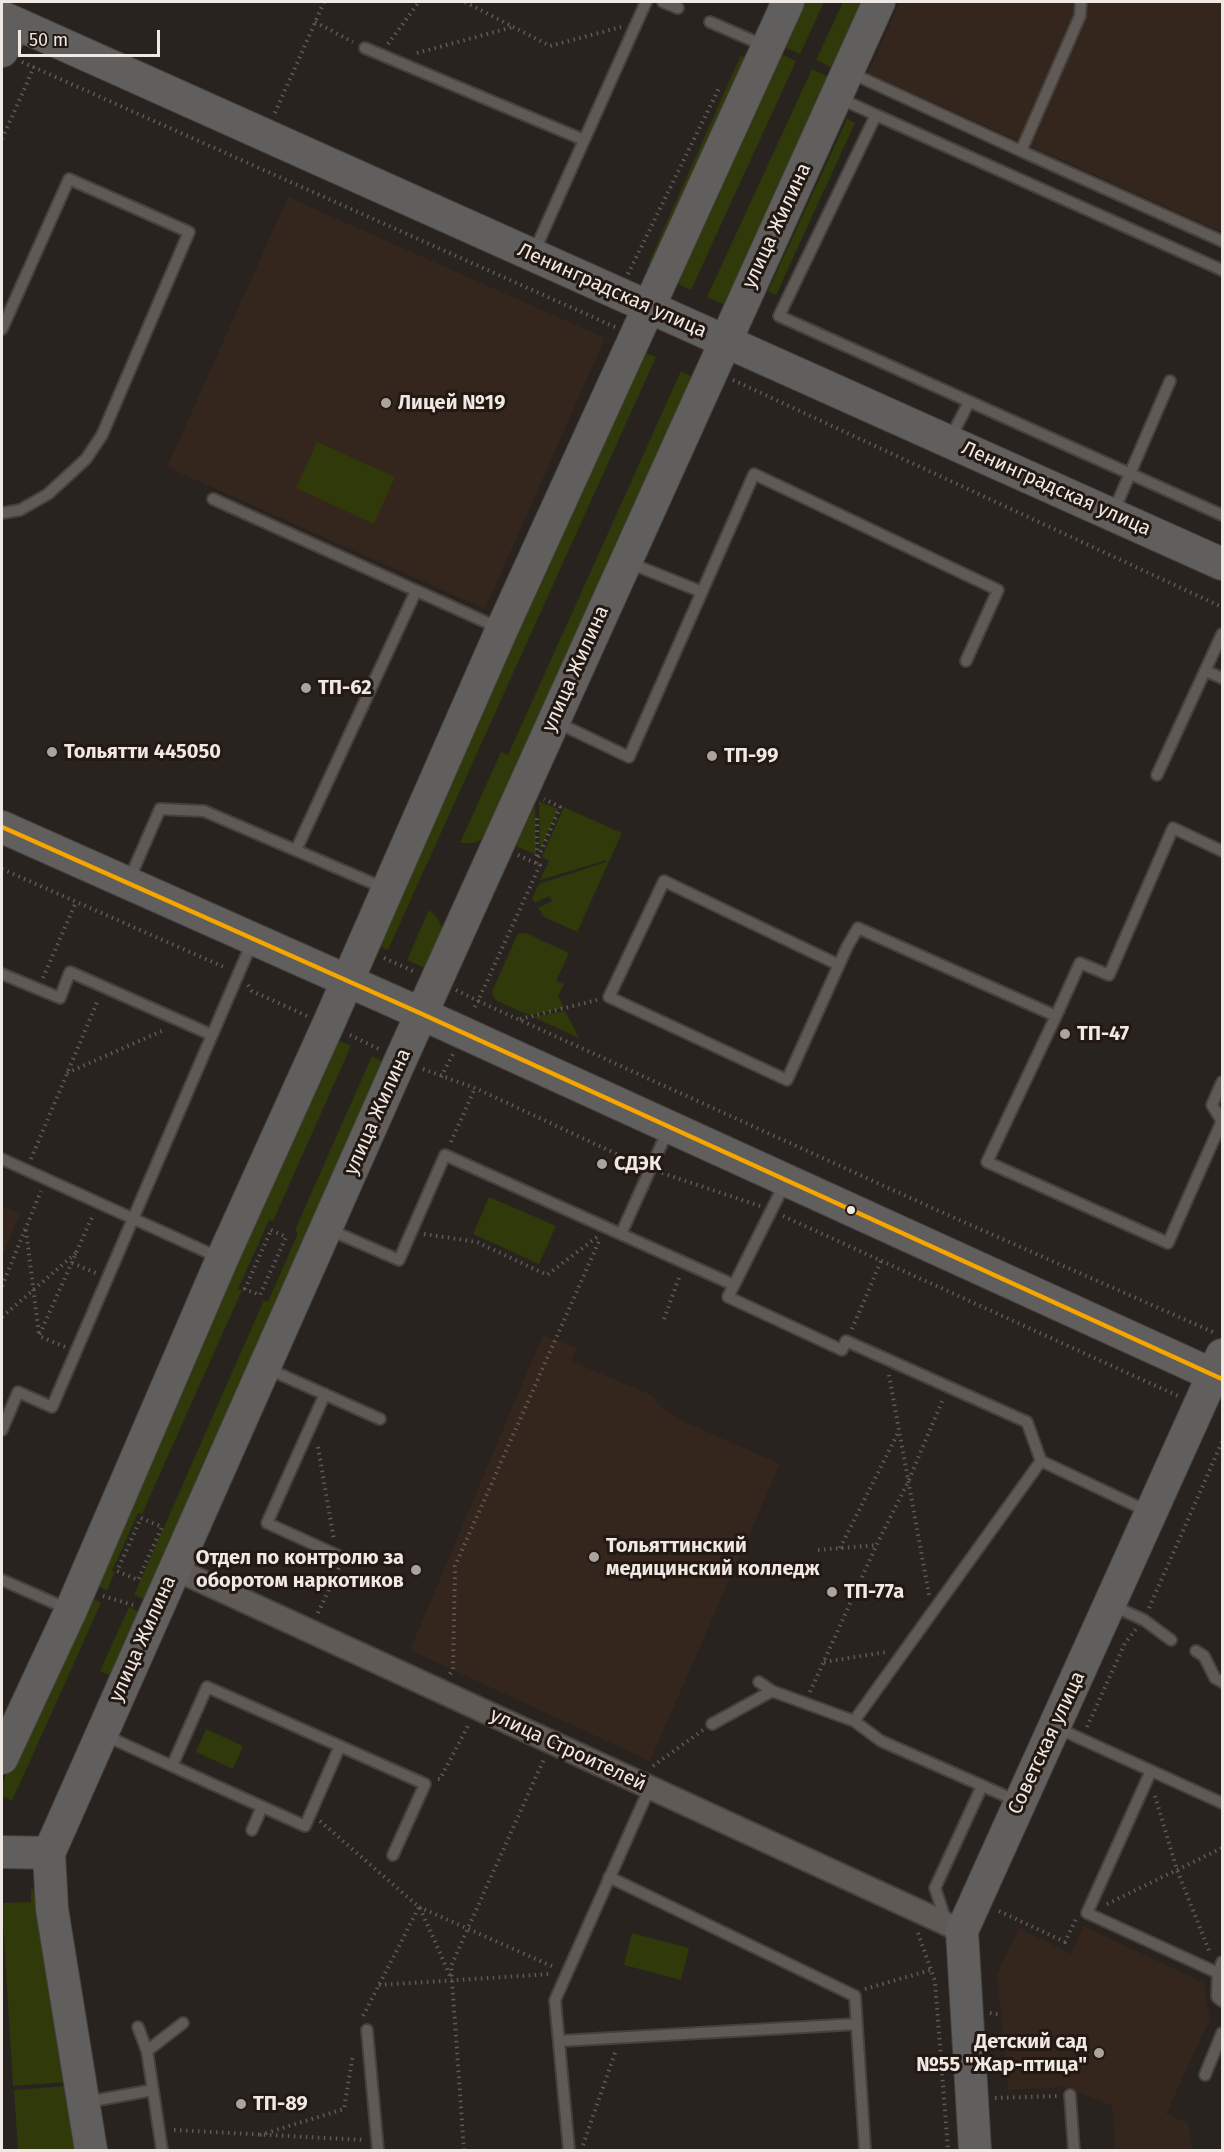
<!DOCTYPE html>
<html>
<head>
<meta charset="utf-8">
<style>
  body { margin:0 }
  #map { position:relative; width:1224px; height:2152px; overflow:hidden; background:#29231f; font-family:"Fira Sans",sans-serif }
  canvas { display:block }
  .frame { position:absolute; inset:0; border:3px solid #efe8e3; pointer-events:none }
  .scale { position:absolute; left:18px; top:30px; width:142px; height:27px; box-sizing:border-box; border:3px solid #efe8e3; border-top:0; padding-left:8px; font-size:18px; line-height:21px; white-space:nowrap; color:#efe8e3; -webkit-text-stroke:4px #231912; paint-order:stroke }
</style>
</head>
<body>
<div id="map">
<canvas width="1224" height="2152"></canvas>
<div class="frame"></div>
<div class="scale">50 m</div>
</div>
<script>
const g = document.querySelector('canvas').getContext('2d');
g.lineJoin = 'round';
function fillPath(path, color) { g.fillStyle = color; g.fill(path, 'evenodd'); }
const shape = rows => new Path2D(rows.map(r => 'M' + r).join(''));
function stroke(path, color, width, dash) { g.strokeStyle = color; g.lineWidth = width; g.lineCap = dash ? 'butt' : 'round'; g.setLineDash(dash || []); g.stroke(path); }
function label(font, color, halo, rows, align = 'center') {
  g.font = font + ' "Fira Sans",sans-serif'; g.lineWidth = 6; g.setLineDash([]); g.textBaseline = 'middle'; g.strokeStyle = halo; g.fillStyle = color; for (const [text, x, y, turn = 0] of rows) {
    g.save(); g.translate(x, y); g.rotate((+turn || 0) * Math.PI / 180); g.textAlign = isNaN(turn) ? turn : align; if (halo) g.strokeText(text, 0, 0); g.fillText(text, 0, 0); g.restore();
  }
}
fillPath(shape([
  [900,2,1222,2,1222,232,868,73],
  [288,197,605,338,485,609,167,467],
  [2,1206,20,1213,2,1257],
  [543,1335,577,1348,571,1361,651,1395,663,1408,687,1423,780,1464,650,1761,410,1650],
  [1083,1926,1204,1983,1210,2019,1166,2114,1189,2123,1192,2150,1115,2150,1112,2106,1065,2087,1008,2090,997,1974,1019,1928,1071,1954]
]), '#34261c');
fillPath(shape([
  [801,2,824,2,800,54,781,46],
  [843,2,865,2,835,69,816,60],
  [779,53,796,61,691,290,674,282],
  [741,55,745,58,656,268,648,264],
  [812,69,829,77,725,305,707,297],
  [847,119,855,123,776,295,768,291],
  [643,352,656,357,388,950,375,944],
  [681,371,695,378,489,834,475,843,460,843,501,752,508,755],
  [317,442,395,477,374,524,296,488],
  [539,801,558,809,540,850],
  [535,805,536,855,516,846],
  [564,807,622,833,577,932,544,917,538,908,552,901,549,896,535,903,532,898,539,884,606,862,607,860,540,880,549,861,542,857],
  [429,910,437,917,443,930,429,970,407,960],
  [521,933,526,933,569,953,556,981,564,984,558,996,564,1008,529,1015,497,1001,494,998,492,992,517,935],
  [565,1011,579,1038,533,1017],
  [333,1038,351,1046,273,1221,269,1220,238,1289,242,1290,142,1514,138,1513,112,1571,115,1572,107,1590,90,1583],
  [372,1056,386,1063,149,1601,134,1595,264,1300,268,1302,298,1233,295,1230],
  [489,1197,556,1226,539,1264,473,1234],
  [86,1596,101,1603,12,1801,2,1796,2,1784],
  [129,1607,141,1613,112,1676,100,1671],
  [206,1729,243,1746,233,1769,196,1752],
  [31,1888,35,1890,67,2082,13,2086,2,1903,31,1902],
  [632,1933,689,1948,681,1980,624,1965],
  [67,2086,77,2150,18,2150,14,2090]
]), '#2f3909');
const lane = shape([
  [663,2,678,8],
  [710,22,765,46],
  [365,48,584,140],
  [851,73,1021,151,1080,16,1081,2],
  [839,98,876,115,779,316,1222,515],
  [876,115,1222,270],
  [1021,151,1222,241],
  [534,252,646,2],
  [2,329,69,179,189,232,102,435,86,459,48,494,20,510,2,513],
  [950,439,969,402],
  [213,499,499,628],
  [1113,513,1170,381],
  [627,562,702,592],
  [1206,671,1222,678],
  [556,722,629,757,754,474,998,590,966,661],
  [1157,775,1222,634],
  [296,850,416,591],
  [129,880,160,809,204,811,384,888],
  [839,965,664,881,609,997,787,1080,847,947,858,928,1056,1016,987,1162,1168,1243,1222,1121],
  [2,974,60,998,70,972,212,1035],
  [1056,1016,1080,963,1109,975,1173,828,1222,851],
  [1222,1121,1212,1105,1222,1082],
  [2,1159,220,1258],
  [330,1230,399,1260,445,1155,734,1285,728,1297,842,1350,846,1341,1027,1422,1041,1461],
  [621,1234,668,1130],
  [734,1285,785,1183],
  [266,1368,380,1419],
  [325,1394,267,1523,337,1555],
  [2,1430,18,1392,52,1407,253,940],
  [2,1580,68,1609],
  [1113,1606,1144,1620,1171,1640],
  [1196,1651,1204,1656,1215,1678,1222,1682],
  [759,1682,772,1691],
  [854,1721,1041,1461,1147,1511],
  [712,1724,772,1691,854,1721,881,1741,1017,1801],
  [1055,1727,1222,1803],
  [104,1735,172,1766,207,1687,425,1784,393,1855],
  [172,1766,305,1826,340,1746],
  [1151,1771,1087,1913,1218,1973],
  [252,1830,262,1807],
  [609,1877,855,1996,865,2150],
  [946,1921,935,1888,982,1786],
  [1222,1962,1218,1973,1217,1997,1222,2001],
  [138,2027,147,2051,153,2090],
  [367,2030,378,2150],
  [559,2041,857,2024],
  [147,2051,183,2023],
  [1205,2075,1222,2033],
  [1070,2095,1074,2150],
  [87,2102,153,2090,162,2150],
  [569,2150,555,2000,650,1787]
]);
const street = shape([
  [175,1569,962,1931]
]);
const secondary = shape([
  [2,17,1222,564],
  [2,51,15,23],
  [2,827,422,1014,1222,1379],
  [2,1758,71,1610,222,1259,328,1025,502,629,788,2],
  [2,1852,49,1853],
  [91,2150,52,1909,49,1853,401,1059,879,2],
  [975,2150,962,1931,1222,1355]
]);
stroke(lane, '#45413d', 14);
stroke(street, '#45413d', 26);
stroke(secondary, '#45413d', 34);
stroke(shape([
  [465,2,550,46,621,27],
  [315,22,353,42],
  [388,44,419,2],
  [417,53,513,27],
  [22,62,615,327],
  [275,113,324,2],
  [2,139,34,67],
  [628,274,720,86],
  [733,380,1222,607],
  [518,855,540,865,478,1001,939,1211,1213,1332],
  [537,856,537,818],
  [536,863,560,807,544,799],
  [2,869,226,968],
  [384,958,415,972],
  [43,978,76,902],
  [248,985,252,991,307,1016],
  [456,990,478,1001,473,1010],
  [520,1019,597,1000],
  [350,1035,381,1050],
  [423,1069,475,1088,638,1164],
  [67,1073,164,1030],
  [441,1077,453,1054],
  [451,1142,475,1088],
  [31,1159,98,1000],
  [662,1173,760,1206],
  [783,1216,1178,1396],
  [26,1230,39,1335],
  [271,1230,286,1237,260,1295,245,1289,271,1230],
  [424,1234,477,1242,547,1275,597,1237],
  [72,1263,96,1273],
  [2,1286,41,1191],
  [2,1317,76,1253],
  [664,1319,680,1275],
  [852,1329,881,1261],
  [65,1347,39,1336,93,1215],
  [889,1375,929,1595],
  [318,1447,334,1540],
  [141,1518,162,1527,138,1580,117,1571,141,1518],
  [840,1548,899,1431],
  [818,1550,877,1545],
  [103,1596,133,1605],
  [1149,1608,1222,1442],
  [318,1613,339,1568],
  [824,1662,887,1652],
  [450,1674,453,1670,455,1566,600,1239],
  [810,1692,877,1544,908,1482,943,1399],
  [1087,1727,1125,1643,1136,1629],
  [653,1766,703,1730],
  [438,1779,440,1779,469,1724],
  [1155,1796,1177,1870,1210,1953],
  [320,1821,419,1907,362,2018],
  [1107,1904,1222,1848],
  [419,1907,556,1968],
  [420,1908,451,1978],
  [999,1911,1065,1942,1076,1919],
  [918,1933,935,1981,948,2150],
  [379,1985,551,1974],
  [865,1989,931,1970],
  [990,2013,1001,2015],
  [995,2098,1057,2096],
  [174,2130,364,2140],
  [260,2135,344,2109,353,2054],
  [583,2145,616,2050],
  [464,2150,451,1966,544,1759]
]), '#5f5a58', 4, [1.5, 4.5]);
stroke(lane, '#605a57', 10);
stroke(street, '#605a57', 22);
stroke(secondary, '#615f5e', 32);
stroke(shape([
  [2,827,422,1014,1222,1379]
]), '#f7a600', 4.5);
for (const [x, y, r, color] of [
  [386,403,6,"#aaa39e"],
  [306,688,6,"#aaa39e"],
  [52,752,6,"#aaa39e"],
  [712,756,6,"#aaa39e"],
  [1065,1034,6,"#aaa39e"],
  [602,1164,6,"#aaa39e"],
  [851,1210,5,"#efe8e3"],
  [594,1557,6,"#aaa39e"],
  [416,1570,6,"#aaa39e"],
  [832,1592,6,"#aaa39e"],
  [1099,2053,6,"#aaa39e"],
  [241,2104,6,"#aaa39e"]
]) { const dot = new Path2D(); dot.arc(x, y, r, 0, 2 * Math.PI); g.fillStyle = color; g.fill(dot); stroke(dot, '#231912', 2); }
label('20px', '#efe8e3', '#231912', [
  ["улица Жилина",777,226,-65],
  ["Ленинградская улица",612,291,24],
  ["Ленинградская улица",1056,489,24],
  ["улица Жилина",576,669,-66],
  ["улица Жилина",378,1112,-66],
  ["улица Жилина",143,1639,-66],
  ["Советская улица",1047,1743,-65],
  ["улица Строителей",568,1750,25]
]);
label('bold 20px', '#efe8e3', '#231912', [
  ["Лицей №19",398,403],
  ["ТП-62",318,688],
  ["Тольятти 445050",64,752],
  ["ТП-99",724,756],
  ["ТП-47",1077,1034],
  ["СДЭК",614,1164],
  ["Тольяттинский",606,1546],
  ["медицинский колледж",606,1569],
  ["Отдел по контролю за",404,1558,"right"],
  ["оборотом наркотиков",404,1581,"right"],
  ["ТП-77а",844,1592],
  ["Детский сад",1087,2042,"right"],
  ["№55 \"Жар-птица\"",1087,2065,"right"],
  ["ТП-89",253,2104]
], 'left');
</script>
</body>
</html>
